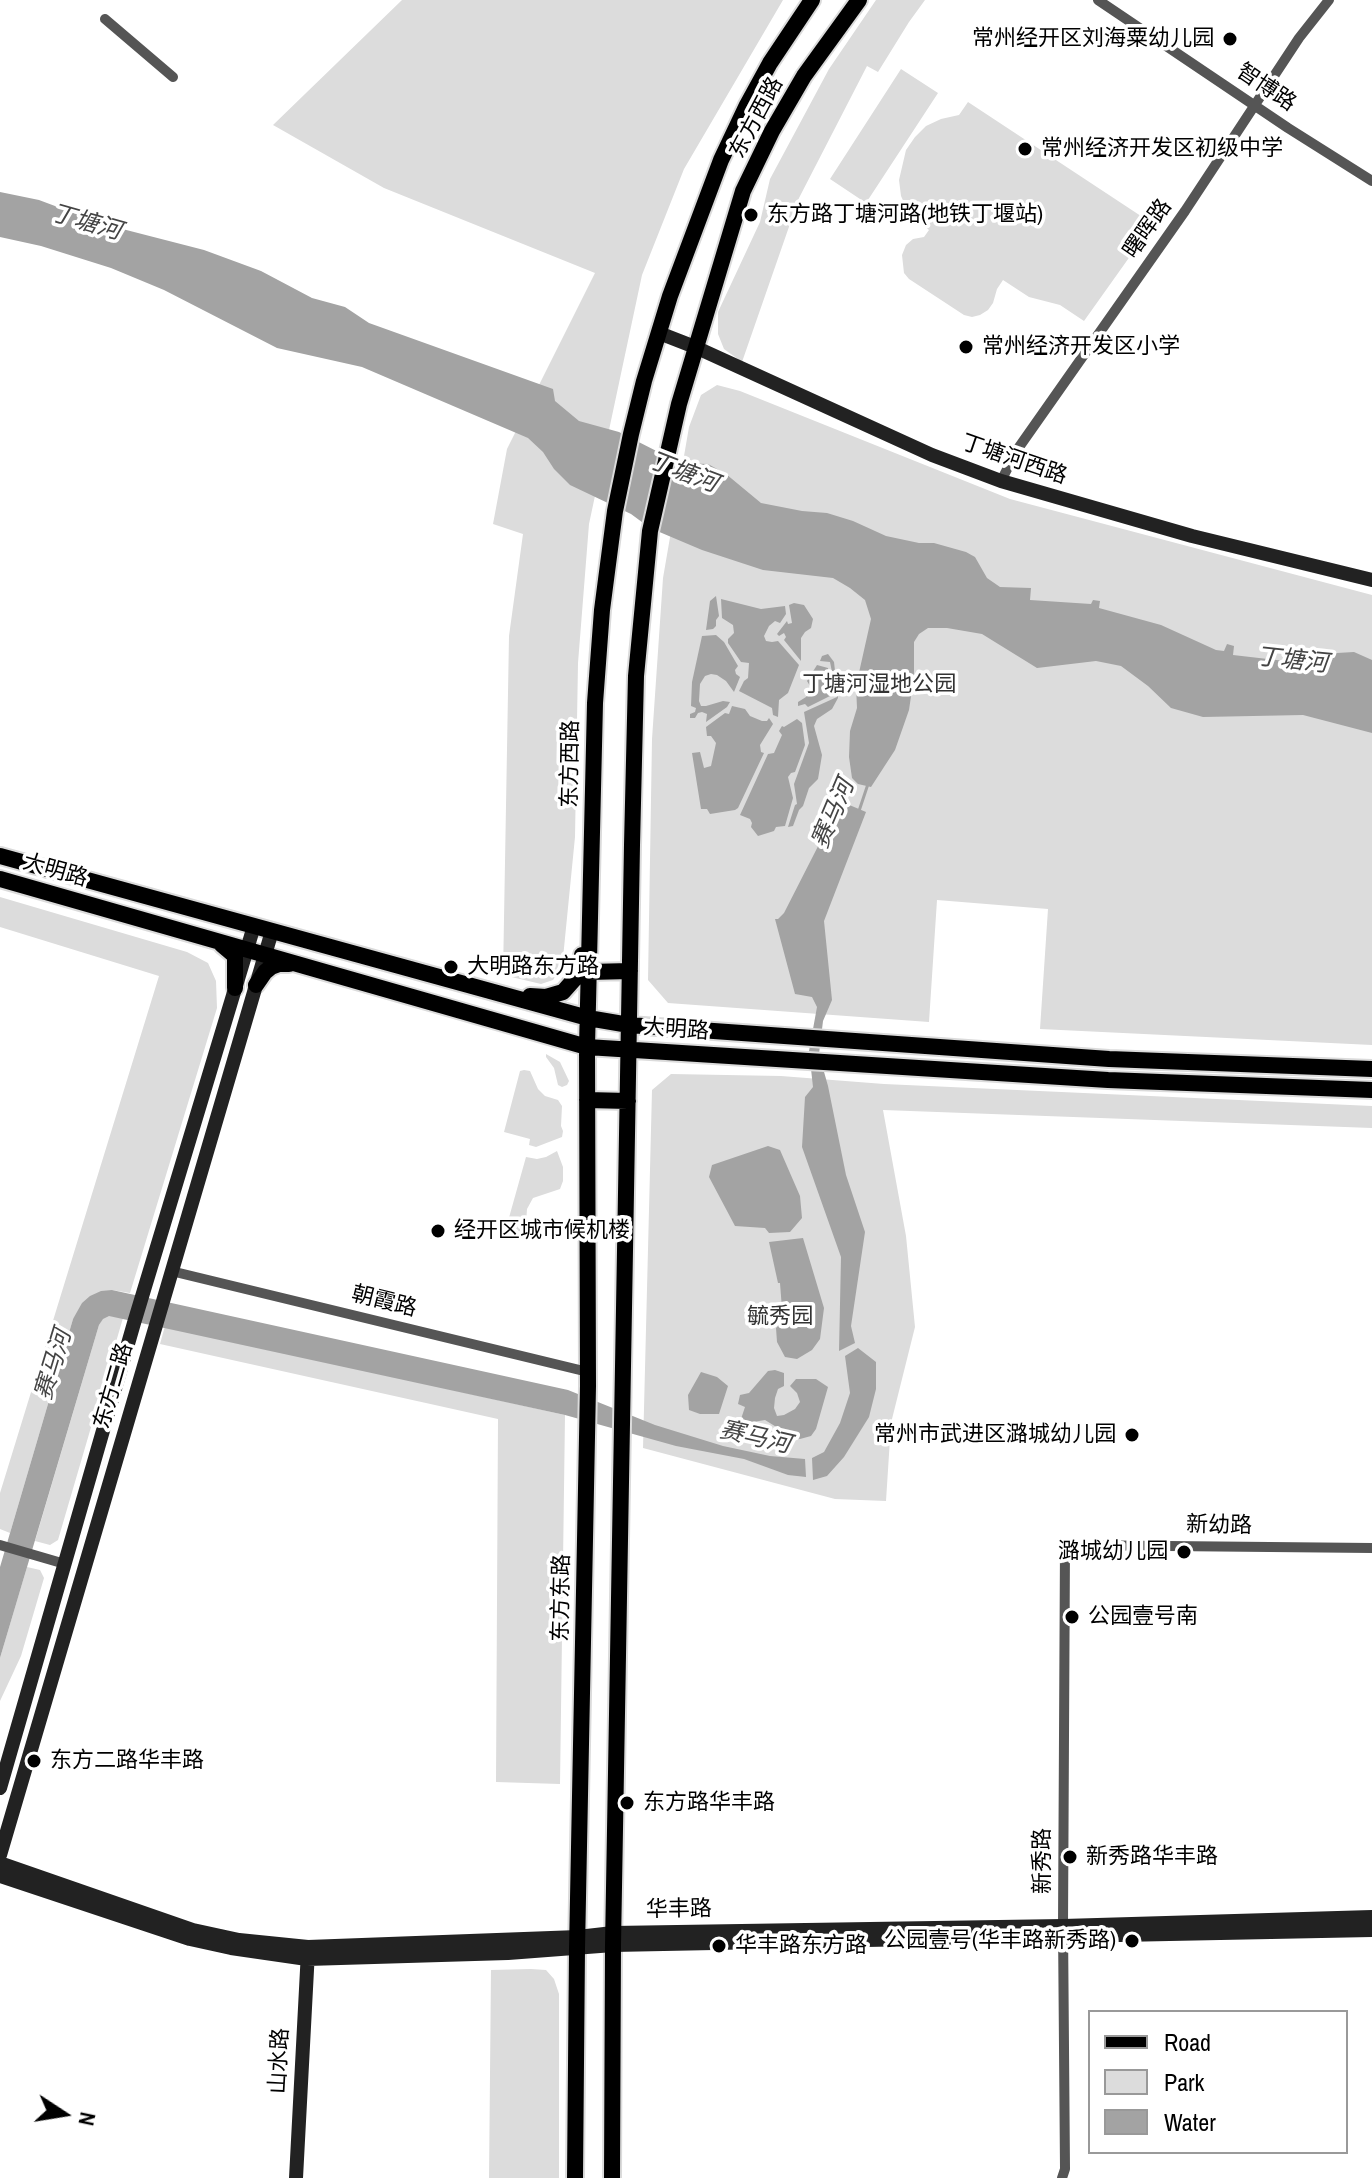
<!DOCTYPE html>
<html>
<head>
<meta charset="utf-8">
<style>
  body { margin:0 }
  #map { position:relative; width:1372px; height:2178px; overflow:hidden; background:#fff; font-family:"Archivo Narrow",sans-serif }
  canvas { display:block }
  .legend { position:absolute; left:1088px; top:2010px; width:260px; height:144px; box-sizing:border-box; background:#fff; border:2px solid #999; margin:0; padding:10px 14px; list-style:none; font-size:24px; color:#000 }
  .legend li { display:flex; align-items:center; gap:16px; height:40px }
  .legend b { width:40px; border:2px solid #999 }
  .north { position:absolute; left:24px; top:2074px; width:80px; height:80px; -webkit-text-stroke:6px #fff; paint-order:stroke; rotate:102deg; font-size:22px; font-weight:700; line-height:32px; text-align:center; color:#000 }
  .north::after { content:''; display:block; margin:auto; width:28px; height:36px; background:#000; clip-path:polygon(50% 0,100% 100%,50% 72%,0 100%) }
</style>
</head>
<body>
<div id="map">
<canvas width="1372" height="2178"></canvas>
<ul class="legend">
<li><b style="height:10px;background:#000"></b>Road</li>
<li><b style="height:22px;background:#dcdcdc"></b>Park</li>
<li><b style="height:22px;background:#a3a3a3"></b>Water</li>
</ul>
<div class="north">N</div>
</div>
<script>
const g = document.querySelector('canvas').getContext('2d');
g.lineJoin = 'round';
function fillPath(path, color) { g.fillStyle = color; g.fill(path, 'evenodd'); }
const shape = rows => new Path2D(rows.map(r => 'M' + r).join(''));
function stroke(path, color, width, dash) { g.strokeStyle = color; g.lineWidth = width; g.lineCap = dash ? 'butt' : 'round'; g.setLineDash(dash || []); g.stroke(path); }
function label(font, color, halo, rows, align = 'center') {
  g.font = font + ' "Archivo Narrow","Noto Sans SC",sans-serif'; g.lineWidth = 7; g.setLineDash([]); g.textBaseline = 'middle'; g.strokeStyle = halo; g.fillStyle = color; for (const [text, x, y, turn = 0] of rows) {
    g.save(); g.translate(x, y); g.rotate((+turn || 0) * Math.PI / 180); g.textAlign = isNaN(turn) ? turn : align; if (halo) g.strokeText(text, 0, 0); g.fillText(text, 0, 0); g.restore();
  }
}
fillPath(shape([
  [402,0,783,0,684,169,642,275,589,524,578,663,575,837,563,958,560,970,553,980,541,984,503,975,509,636,523,534,493,524,507,449,595,273,384,188,273,125],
  [876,0,925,0,909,22,878,72,867,66,799,198,742,362,724,349,718,334,718,312,760,222,770,179,829,69],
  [901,69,938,93,866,203,830,179],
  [968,102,1153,224,1084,321,1060,305,1029,297,1003,280,997,289,993,303,988,310,980,315,972,317,964,315,909,279,904,273,902,255,906,245,913,239,924,237,929,230,914,218,906,207,901,196,899,180,906,150,915,137,926,126,941,119,959,115],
  [717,385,740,391,1010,499,1372,595,1372,1045,1040,1029,1048,909,937,900,929,1022,668,1003,648,980,652,739,663,578,689,427,701,395],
  [0,897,187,952,208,963,216,981,217,1008,130,1293,112,1290,73,1319,10,1533,0,1529,0,1493,159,976,0,927],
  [546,1054,560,1062,569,1081,567,1085,562,1087,558,1085,554,1068,546,1057],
  [524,1070,530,1071,538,1089,545,1096,558,1100,562,1106,561,1126,563,1131,562,1137,536,1147,529,1145,530,1139,504,1132,520,1071],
  [671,1074,781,1076,884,1084,1372,1106,1372,1128,883,1110,906,1236,915,1327,891,1423,886,1501,835,1499,643,1448,652,1090],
  [557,1151,563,1167,563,1181,560,1189,533,1198,527,1209,525,1238,503,1239,526,1157,537,1159,546,1157],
  [109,1315,123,1318,58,1540,50,1545,35,1541,99,1325,103,1318],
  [165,1326,565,1415,560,1784,496,1782,498,1419,160,1344],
  [27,1567,40,1570,44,1578,21,1656,0,1701,0,1658],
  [531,1969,546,1970,554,1979,559,1994,559,2178,489,2178,491,1970]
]), '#dcdcdc');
fillPath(shape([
  [0,192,39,200,103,224,204,250,261,271,312,298,345,307,369,323,553,389,555,401,579,421,619,432,680,463,708,464,726,474,761,503,802,511,827,513,853,521,886,536,919,543,934,543,966,552,975,557,987,578,1000,587,1031,588,1030,600,1091,604,1093,600,1100,601,1099,608,1161,625,1216,650,1224,651,1227,644,1234,646,1233,655,1285,661,1286,656,1354,652,1372,660,1372,733,1303,715,1203,717,1171,708,1148,686,1121,666,1096,661,1037,668,982,634,947,628,928,628,919,634,914,642,914,676,909,710,895,750,871,787,858,784,852,778,849,757,850,731,857,708,856,686,871,619,865,600,850,588,833,578,763,570,702,550,650,528,631,514,570,485,554,469,543,452,528,438,362,367,277,348,164,290,111,268,41,246,0,237],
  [716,596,719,616,716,620,716,626,713,629,706,630,710,601],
  [721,599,761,609,785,606,786,614,780,623,775,621,769,626,764,636,766,641,772,642,778,641,799,665,788,693,779,700,778,717,773,715,772,708,739,691,744,681,748,678,749,663,741,662,728,643,728,639,734,633,733,625,722,618],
  [794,603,804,605,813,619,811,628,805,632,801,638,801,661,784,640,786,637,784,633,779,636,777,634,787,621,788,624,792,623,789,605],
  [716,635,724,642,738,666,735,670,736,674,740,677,734,692,726,681,717,675,711,674,705,676,700,684,699,701,701,706,706,706,723,701,730,702,727,707,706,722,707,714,702,712,698,713,695,718,690,718,690,714,695,712,696,708,691,706,692,682,702,636],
  [828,654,834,662,838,698,832,709,817,719,814,726,822,755,818,779,809,788,803,806,799,810,793,826,788,827,795,805,797,804,794,784,809,743,804,712,837,697,830,662,820,661,822,656],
  [817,665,828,668,832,695,808,707,805,704,798,706,798,702,806,697,810,692,810,686,807,681],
  [732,706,745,709,750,716,762,721,767,721,769,718,773,724,760,745,761,752,764,753,738,808,735,810,710,814,707,809,701,809,692,753,700,752,704,768,711,766,716,743,711,736,707,736,706,727,725,713,729,714],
  [797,719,802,723,805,745,795,772,791,773,788,777,793,798,785,826,776,827,774,831,758,836,751,827,752,823,750,819,740,815,768,754,774,753,782,735,779,731,782,726,784,727],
  [847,804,866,812,824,921,832,1000,823,1021,819,1054,828,1086,846,1175,865,1232,851,1326,855,1343,839,1351,841,1257,802,1147,805,1097,813,1087,809,1051,817,1007,812,997,795,994,775,919,778,919,784,913,837,809],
  [768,1146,780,1150,800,1196,802,1218,790,1232,769,1233,765,1228,735,1226,709,1177,712,1165],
  [803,1238,824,1308,820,1339,812,1350,797,1359,785,1357,777,1342,776,1328,782,1322,782,1309,780,1283,778,1283,769,1242],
  [112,1290,568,1390,655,1425,723,1446,770,1456,805,1459,806,1477,788,1475,744,1459,676,1446,565,1415,109,1316,103,1319,99,1325,0,1658,0,1567,73,1319,82,1303,90,1296,101,1291],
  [858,1348,876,1362,876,1389,869,1417,844,1457,827,1476,813,1480,812,1458,824,1452,840,1423,850,1393,845,1356],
  [775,1370,784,1373,784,1386,778,1389,775,1398,774,1408,777,1416,784,1415,795,1409,800,1402,797,1393,790,1386,796,1379,816,1379,828,1387,816,1429,811,1436,800,1439,780,1433,778,1428,765,1420,753,1422,741,1419,745,1407,738,1404,740,1395,749,1393,768,1371],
  [701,1372,717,1377,728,1386,719,1414,700,1414,689,1410,688,1395]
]), '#a3a3a3');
stroke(shape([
  [859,811,868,784]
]), '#a3a3a3', 3);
const primary = shape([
  [0,856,588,1018,629,1025,1109,1059,1372,1069],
  [0,879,587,1047,1108,1080,1372,1090],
  [222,945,235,956,235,988],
  [589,972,630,971],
  [256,985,265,972,271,967,279,964,289,964],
  [530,996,546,997,563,992,579,974,582,955],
  [587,1100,628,1101],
  [575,2178,577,1949,588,1386,587,1047,595,703,602,610,615,511,631,434,644,381,670,296,721,160,747,105,770,63,812,0],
  [612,2178,613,1945,632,845,636,676,650,531,679,404,743,191,772,131,804,76,859,0]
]);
stroke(primary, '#dbdbdb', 20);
stroke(shape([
  [1098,0,1288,128,1372,181],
  [105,19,173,77],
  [1001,481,1017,450,1185,211,1299,38,1329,0],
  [171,1271,588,1372],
  [0,1545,65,1564],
  [1062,2178,1065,2169,1063,1926,1065,1545,1372,1548]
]), '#555', 10);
stroke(shape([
  [659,333,695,347,932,455,1001,481,1192,536,1372,580],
  [0,1788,134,1323,254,926],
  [0,1855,272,931],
  [0,1863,193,1930,239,1940,308,1947,578,1937,613,1933,1063,1926,1372,1917],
  [0,1876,190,1939,231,1948,307,1959,508,1953,613,1945,1372,1930],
  [296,2178,308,1951]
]), '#222', 14);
stroke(primary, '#000', 16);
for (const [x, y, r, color] of [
  [1230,39,8,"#000"],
  [1025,149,8,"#000"],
  [751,215,8,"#000"],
  [966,347,8,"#000"],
  [451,967,8,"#000"],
  [438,1231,8,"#000"],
  [1132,1435,8,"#000"],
  [1184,1552,8,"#000"],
  [1072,1617,8,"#000"],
  [34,1761,8,"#000"],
  [627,1803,8,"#000"],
  [1070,1857,8,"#000"],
  [1132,1941,8,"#000"],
  [719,1946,8,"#000"]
]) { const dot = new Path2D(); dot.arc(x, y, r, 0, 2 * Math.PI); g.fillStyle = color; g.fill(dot); stroke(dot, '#fff', 3); }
label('22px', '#000', '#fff', [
  ["常州经开区刘海粟幼儿园",1214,39,"right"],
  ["常州经济开发区初级中学",1041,149],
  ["东方路丁塘河路(地铁丁堰站)",767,215],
  ["常州经济开发区小学",982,347],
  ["大明路东方路",467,967],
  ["经开区城市候机楼",454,1231],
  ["常州市武进区潞城幼儿园",1116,1435,"right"],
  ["潞城幼儿园",1168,1552,"right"],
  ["公园壹号南",1088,1617],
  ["东方二路华丰路",50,1761],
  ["东方路华丰路",643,1803],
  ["新秀路华丰路",1086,1857],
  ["公园壹号(华丰路新秀路)",1116,1941,"right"],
  ["华丰路东方路",735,1946]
], 'left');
label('22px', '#000', '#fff', [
  ["智博路",1266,88,34],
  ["东方西路",757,118,-62],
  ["曙晖路",1148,229,-55],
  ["丁塘河西路",1014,460,19],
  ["东方西路",571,764,-89],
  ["大明路",55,871,16],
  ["大明路",676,1030,4],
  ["朝霞路",384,1302,14],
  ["东方二路",114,1386,-74],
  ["新幼路",1219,1526,1],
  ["东方东路",562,1598,-89],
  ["新秀路",1043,1861,-90],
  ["华丰路",679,1910,-1],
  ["山水路",280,2061,-87]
]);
label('22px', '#333', '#fff', [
  ["丁塘河湿地公园",879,685],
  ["毓秀园",780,1317]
]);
label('italic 24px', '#444', '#fff', [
  ["丁塘河",86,223,16],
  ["丁塘河",683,473,21],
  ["丁塘河",1292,661,6],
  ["赛马河",834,814,-67],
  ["赛马河",54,1365,-73],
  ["赛马河",755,1438,13]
]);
</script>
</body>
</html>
